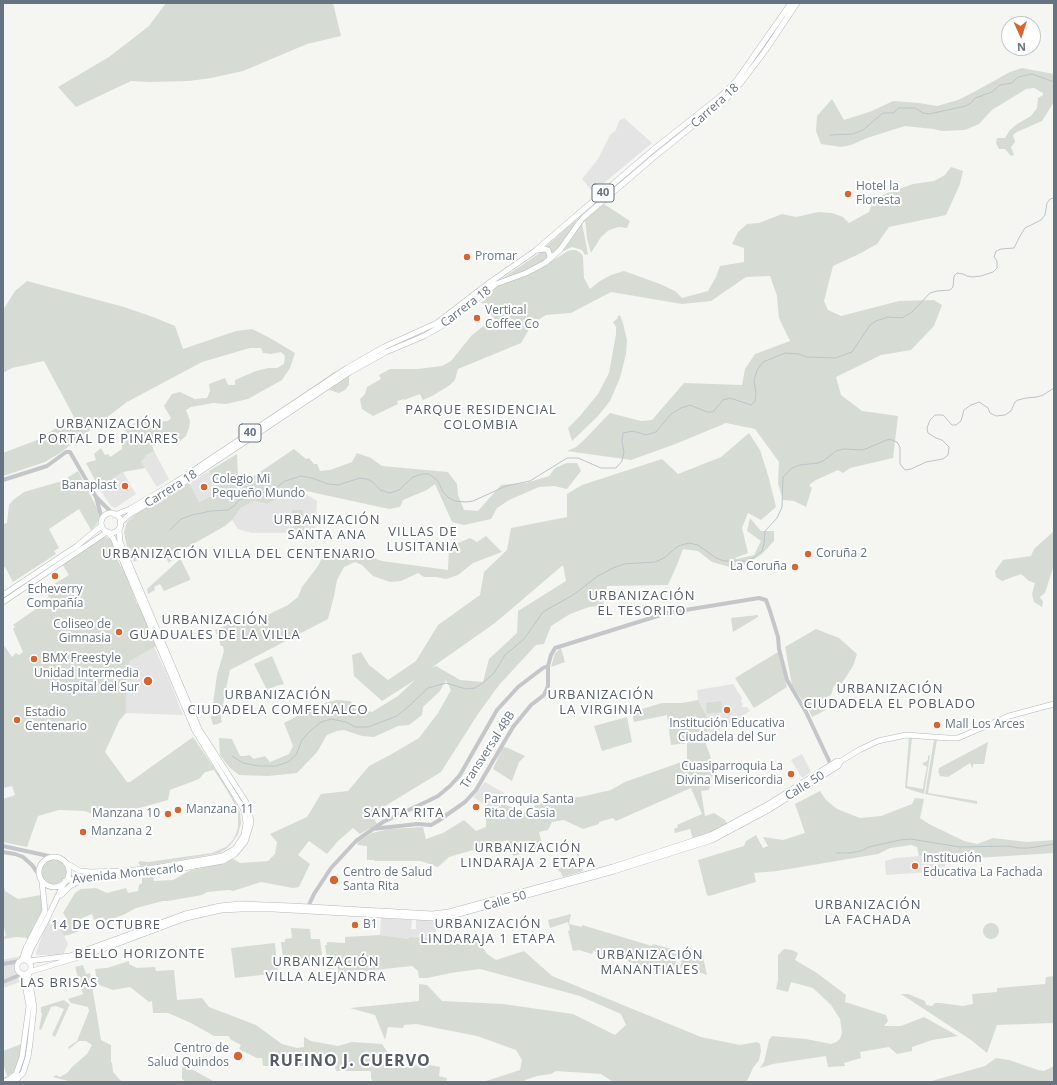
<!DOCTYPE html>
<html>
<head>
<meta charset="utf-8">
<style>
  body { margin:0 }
  #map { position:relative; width:1057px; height:1085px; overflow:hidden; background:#f5f5f2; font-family:"Open Sans",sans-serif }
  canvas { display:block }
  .frame { position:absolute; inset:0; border:4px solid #667381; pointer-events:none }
  .north { position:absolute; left:1001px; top:16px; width:40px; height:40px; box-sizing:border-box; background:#fff; border:1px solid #c2c7cd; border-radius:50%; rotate:177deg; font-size:11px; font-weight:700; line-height:16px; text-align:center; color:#667381 }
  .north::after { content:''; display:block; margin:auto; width:14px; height:18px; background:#d66531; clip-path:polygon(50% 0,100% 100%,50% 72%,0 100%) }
</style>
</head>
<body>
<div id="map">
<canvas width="1057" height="1085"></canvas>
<div class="frame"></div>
<div class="north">N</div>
</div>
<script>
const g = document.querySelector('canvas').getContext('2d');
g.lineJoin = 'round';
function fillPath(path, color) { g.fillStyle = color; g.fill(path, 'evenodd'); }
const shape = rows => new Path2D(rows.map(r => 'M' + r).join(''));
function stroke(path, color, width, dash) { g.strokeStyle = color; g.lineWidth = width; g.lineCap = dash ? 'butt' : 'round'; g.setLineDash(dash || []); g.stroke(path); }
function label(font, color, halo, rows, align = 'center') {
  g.font = font + ' "Open Sans",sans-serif'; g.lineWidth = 4; g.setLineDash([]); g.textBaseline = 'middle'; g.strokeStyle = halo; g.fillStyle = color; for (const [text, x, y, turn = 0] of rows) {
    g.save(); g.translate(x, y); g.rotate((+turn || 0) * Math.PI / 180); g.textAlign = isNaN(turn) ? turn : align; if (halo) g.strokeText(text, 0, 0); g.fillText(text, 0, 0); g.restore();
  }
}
fillPath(shape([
  [624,118,652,143,593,192,582,179,598,159,610,135,616,130,619,121],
  [154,451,169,479,157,487,141,462,148,454],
  [209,471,220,492,198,502,189,483],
  [123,472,136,494,115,508,111,506,99,488],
  [297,489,317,501,315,539,294,533,252,533,238,529,232,520,241,508,254,501,267,504],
  [154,647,168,677,183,715,126,713,126,686,130,661],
  [733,684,742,698,741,702,743,703,742,707,747,707,750,711,711,736,707,732,708,729,705,712,698,700,697,690],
  [802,754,811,772,802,778,791,760],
  [485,782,504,793,499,801,502,803,492,810,473,797],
  [934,855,945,860,945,871,886,875,885,861,895,858],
  [381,918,412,920,411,929,416,929,416,920,434,920,437,938,410,937,409,939,380,935],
  [53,919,59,925,68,944,63,955,37,955,36,952,47,923,49,920],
  [21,956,15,963,14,967,20,982,3,988,3,960,6,959]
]), '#e3e4e3');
fillPath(shape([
  [166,3,333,3,341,36,307,44,243,71,211,78,189,81,150,82,131,81,76,107,58,87,109,57,149,26],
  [1022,68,1054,74,1054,102,1042,121,1017,132,1013,135,1015,142,1011,147,1014,155,1011,156,1005,149,999,149,996,143,997,138,1005,138,1010,130,1017,124,1031,116,1037,108,1038,98,1043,95,1043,93,1034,88,1026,89,992,110,979,124,965,130,942,131,933,129,905,126,867,138,851,145,841,147,821,144,816,131,817,116,832,99,844,120,872,111,893,101,919,103,937,106,958,100,972,93,1010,72],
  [951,167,963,171,960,184,946,215,889,227,877,244,859,254,833,266,824,301,828,310,841,316,899,301,934,300,942,305,934,326,911,350,881,355,836,377,841,395,862,411,898,416,893,458,850,468,843,473,838,470,816,480,809,485,812,488,806,507,794,501,783,500,778,484,779,462,755,429,726,423,678,443,631,460,567,451,576,447,583,441,610,413,641,421,652,420,684,383,742,385,745,369,755,354,790,341,779,318,777,296,770,276,746,277,711,301,682,304,611,292,571,313,546,315,533,323,521,343,458,369,455,380,450,385,432,396,423,400,420,394,404,400,404,399,397,401,398,404,373,416,362,409,360,399,365,394,367,387,381,379,379,375,390,369,417,369,442,366,451,361,472,335,494,318,481,302,484,301,482,297,497,286,534,272,568,251,572,250,576,250,582,254,583,257,584,278,590,289,600,281,611,275,624,271,660,284,675,291,682,298,708,291,716,277,720,266,744,262,744,248,732,244,738,232,747,224,759,223,782,214,796,217,818,212,832,213,843,217,849,223,869,212,874,198,913,184,934,181,945,175],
  [604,204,630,221,627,228,619,227,609,230,601,237,591,253,587,239,585,219],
  [578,218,564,242,551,255,544,248],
  [582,223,588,254,585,255,582,250,572,247,561,252,568,244],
  [546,251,548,257,543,261,525,271,500,280,541,252],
  [27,281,124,307,153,317,175,326,183,349,236,331,252,329,270,338,295,353,290,368,282,380,248,399,226,404,213,403,191,407,186,410,190,421,189,428,186,436,178,443,157,444,152,446,154,451,148,454,141,462,145,468,123,472,99,488,86,463,96,460,94,454,101,448,105,455,108,454,110,457,122,449,122,444,125,441,125,437,128,434,125,430,142,418,152,422,168,421,171,418,164,406,172,394,180,392,195,399,207,398,210,391,209,384,225,378,228,385,235,385,235,380,256,371,268,368,277,368,284,364,285,356,281,352,271,354,263,353,261,348,250,348,202,362,127,402,60,453,45,462,3,476,3,453,37,440,74,417,44,361,12,368,3,373,3,310,15,291],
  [620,315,623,323,627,340,626,354,620,378,610,401,598,416,572,441,568,428,579,417,598,394,609,373,616,334,616,327,613,322,618,318,617,317],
  [336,371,336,373,274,415,208,458],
  [349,375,349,385,345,390,339,393,329,390],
  [749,433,760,450,768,475,776,507,761,520,748,513,742,528,748,553,735,558,737,559,754,555,761,541,747,531,750,518,761,531,774,531,774,541,762,554,743,566,730,567,712,562,698,551,683,549,677,565,668,585,607,586,603,606,589,607,570,614,551,626,544,644,536,645,499,685,478,714,441,772,372,814,377,824,360,834,353,828,338,841,327,854,309,841,298,855,310,864,299,887,293,888,261,882,233,891,229,890,207,892,202,895,168,901,163,901,136,908,125,914,105,922,103,917,94,920,92,914,75,921,79,931,72,934,64,936,61,930,66,926,67,919,63,913,75,893,81,889,96,888,107,893,126,888,128,893,138,891,139,885,142,883,142,878,153,877,154,881,173,880,189,871,222,863,232,858,240,863,268,861,275,854,277,842,270,834,307,817,321,794,348,791,369,766,390,755,419,738,438,713,451,690,446,680,440,691,423,707,422,715,409,725,398,726,374,737,362,736,344,730,337,731,327,735,317,752,297,773,268,776,239,775,229,767,220,755,219,738,232,739,240,756,245,756,249,755,254,759,265,756,270,762,289,754,293,746,284,723,321,704,336,700,350,701,359,709,372,712,398,696,415,680,382,701,354,676,352,655,361,652,369,665,388,680,416,661,438,625,480,595,484,572,507,550,511,528,567,517,567,494,582,485,662,459,678,474,721,457],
  [563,565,566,581,518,611,517,633,489,659,483,682,460,680,436,666,431,668,495,623],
  [294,449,306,459,309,458,314,464,317,464,320,471,330,470,352,462,357,453,371,458,382,466,448,472,457,484,458,495,464,510,478,511,501,485,526,483,549,476,555,468,567,463,577,463,581,471,567,489,554,486,539,487,509,500,497,508,491,519,464,525,452,522,435,484,427,490,403,500,400,507,389,509,297,489,267,504,254,501,241,508,232,520,225,526,179,552,169,563,159,547,134,562,127,547,124,532,127,522,135,514,189,483,199,502,219,492,209,471,237,454,238,477,254,476],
  [78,471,98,510,99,517,97,524,91,530,79,509,49,529,59,548,54,551,56,554,13,582,5,567,3,567,3,524,7,523,9,505,13,500,24,492,62,481],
  [292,510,303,510,304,530,293,530],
  [1054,531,1054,565,1045,593,1040,597,1043,602,1042,607,1034,602,1032,594,1035,583,1029,581,1021,574,1002,581,996,577,995,571,1003,560,1031,556,1034,549],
  [486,536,502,552,473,563,458,575,446,579,436,577,424,577,418,573,401,581,390,582,373,576,362,565,355,562,344,567,337,580,334,596,328,619,230,670,225,693,221,718,222,722,218,724,213,725,211,718,217,675,224,651,223,646,221,646,215,630,247,617,251,623,288,605,298,597,302,587,318,566,322,558,334,550,347,549,382,561,448,570,449,547,470,538,477,542],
  [106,537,111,540,114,546,118,555,118,561,126,574,137,604,141,604,158,645,130,661,126,686,126,713,119,721,105,752,127,782,130,782,193,737,230,791,240,812,241,823,238,834,232,843,226,849,219,853,142,867,138,863,140,861,148,862,212,853,226,847,232,841,236,834,238,827,238,810,228,792,214,770,205,772,199,779,170,790,168,800,132,810,127,815,111,818,97,816,85,811,59,810,38,816,27,847,3,842,3,799,15,795,12,786,3,788,3,644,12,657,16,653,19,655,23,652,13,629,15,627,13,625,40,606,38,604,49,597,44,590,69,575,62,564,102,538],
  [179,560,181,560,190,578,190,580,164,591,160,584,154,587,155,590,148,594,147,589],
  [758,615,758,617,733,632,731,618],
  [816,629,839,638,857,654,853,666,842,683,834,686,831,695,821,700,826,710,812,717,809,710,792,685,785,647],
  [561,648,565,662,551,667,555,653],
  [778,652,787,687,754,708,735,678],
  [272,656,284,684,276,686,267,690,254,664],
  [698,700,707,716,707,732,711,736,704,739,710,755,713,774,709,790,701,791,705,816,714,813,725,820,727,824,710,833,693,839,690,829,675,833,674,829,678,827,677,825,702,814,691,788,616,821,613,818,599,822,599,824,583,829,564,820,552,822,548,830,539,832,543,848,513,856,508,840,449,857,438,867,421,861,375,861,374,860,367,860,367,846,357,845,358,842,372,833,389,829,423,827,426,839,443,833,464,820,476,831,486,827,486,819,493,811,503,804,519,810,532,813,536,803,562,795,565,798,580,797,611,790,625,782,687,760,687,743,671,745,667,715,634,722,632,712,662,703,682,703],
  [721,701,723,712,707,714,706,703],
  [627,717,632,742,602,751,594,726],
  [909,737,912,737,907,786,923,789,924,781,927,767,922,764,928,760,928,756,930,755,924,794,905,788],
  [934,740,937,740,928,793,977,801,977,804,925,794],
  [988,742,984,764,973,764,973,769,970,763,948,777,939,776,940,774,938,773,939,768],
  [503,747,508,748,525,756,519,762,512,781,493,769],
  [820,791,826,800,837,809,860,818,881,816,912,804,915,798,924,799,920,818,929,824,964,841,977,844,993,838,1027,842,1054,840,1054,853,945,860,934,855,919,856,917,847,911,845,890,848,878,854,777,871,754,873,756,882,709,896,707,895,698,860,744,846,746,841,756,835,763,848,768,846,763,837,783,840,805,833,795,804],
  [575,848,577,848,583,871,563,877,560,871,559,872,556,861,559,861,561,867,579,863],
  '41 872a13 13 0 1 1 26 0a13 13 0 1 1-26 0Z',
  [3,881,5,891,18,899,41,895,43,910,27,942,27,938,17,937,3,939,6,935,3,923],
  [571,914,569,924,582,927,582,925,652,946,653,944,679,951,672,975,593,951,592,954,579,950,573,951,568,931,570,930,568,922,550,928,548,920],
  '983 931a8 8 0 1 1 16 0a8 8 0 1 1-16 0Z',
  [291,928,310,929,311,939,320,939,323,964,311,966,310,964,303,965,303,960,297,959,294,959,294,962,288,962,288,966,284,966,281,942,285,942,285,939,292,938],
  [380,935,409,939,409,937,437,938,437,941,454,939,458,944,478,940,487,954,496,960,524,951,552,976,701,1037,740,1045,757,1042,760,1044,761,1051,759,1060,753,1068,747,1081,749,1082,613,1082,601,1074,556,1071,551,1074,537,1076,525,1080,524,1082,483,1082,520,1070,522,1060,516,1050,477,1036,416,1024,404,1025,403,1028,388,1027,385,1040,375,1015,350,1008,419,1001,419,984,427,985,442,1001,503,1004,573,1014,615,1035,626,1025,621,1014,580,996,480,969,451,973,427,978,419,978,418,971,412,966,338,974,338,968,328,969,325,945,327,945,327,942,345,943,345,937],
  [275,943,278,973,235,978,231,948],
  [686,947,702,952,707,975,680,967],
  [784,949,792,950,798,953,795,960,817,973,846,995,845,1002,886,1015,888,1021,884,1026,901,1026,924,1017,958,1036,932,1040,912,1047,912,1051,897,1054,889,1047,860,1052,861,1058,844,1063,845,1066,828,1067,826,1056,773,1064,760,1068,764,1062,769,1040,772,1036,806,1039,831,1044,836,1042,840,1039,842,1033,840,1019,831,1005,813,988,791,982,788,992,776,989,778,980,778,955],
  [129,961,129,964,137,968,155,967,156,971,174,970,177,1000,202,998,209,1007,256,1025,282,1044,297,1048,304,1047,304,1037,311,1041,338,1046,352,1042,382,1044,396,1065,411,1068,412,1065,424,1066,424,1064,440,1067,439,1076,447,1078,446,1082,373,1082,371,1078,371,1071,336,1071,335,1066,263,1066,262,1058,257,1058,239,1049,241,1045,230,1039,229,1036,214,1036,191,1023,168,1013,153,1013,152,1001,149,1002,130,987,113,990,97,984,95,969,107,968],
  [83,965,86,974,90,973,101,1040,111,1045,111,1062,112,1063,113,1072,122,1082,72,1082,53,1077,56,1075,60,1077,67,1073,72,1067,87,1054,92,1045,86,1041,79,1041,69,1049,68,1047,77,1041,89,1011,88,1007,71,1003,68,999,83,994,75,967],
  [1054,976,1054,1023,997,1025,987,1053,971,1040,901,994,908,994,925,1001,926,1005,932,1006,935,1003,940,1003,963,1006,973,1004,972,994,997,992,997,988,1045,984,1046,977],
  [64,1000,70,1005,69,1006,55,1037,52,1035,64,1009,56,1006,51,1007,41,1030,39,1029,42,1014,41,1012,41,1007],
  [21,1044,19,1057,14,1072,3,1079,3,1078,7,1076,3,1063,3,1051],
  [996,1058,1009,1060,1038,1070,1044,1071,1054,1066,1054,1082,928,1082,985,1066],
  [186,1066,215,1082,186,1082,182,1079,182,1067]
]), '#d6dcd3');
stroke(shape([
  [830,135,853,134,863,130,883,113,894,113,898,108,915,108,923,113,929,114,966,106,972,102,975,98,992,92,1000,85,1012,83,1018,77,1032,74,1054,82],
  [170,530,181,519,192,515,211,511,228,510,234,506,239,500,252,495,258,494,274,489,285,481,301,476,312,478,328,484,338,485,360,478,367,479,373,482,380,490,390,493,399,490,413,477,422,474,429,474,438,481,443,492,449,498,455,501,466,502,473,501,506,486,530,481,567,458,578,458,601,468,616,468,622,461,624,452,622,441,623,433,633,431,646,435,656,432,671,414,681,408,690,405,707,412,713,412,723,400,730,398,751,405,755,401,756,392,754,381,757,370,763,362,785,353,799,354,806,357,835,358,852,352,870,325,876,321,888,317,902,318,912,312,930,293,937,291,950,290,953,287,954,276,957,273,963,274,967,276,972,277,981,276,993,272,997,268,997,261,994,257,996,251,1001,249,1014,248,1020,236,1025,228,1041,220,1045,215,1047,203,1050,199,1054,198],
  [232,756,243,763,259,766,276,766,288,762,296,755,302,740,309,732,321,722,331,719,346,722,355,727,368,727,397,716,409,706,428,688,446,683,466,689,475,688,484,682,494,673,505,655,524,639,543,612,573,595,598,576,613,568,624,564,655,562,664,558,678,546,689,543,698,545,716,558,724,561,747,561,755,557,762,551,764,544,765,531,777,518,782,507,783,477,792,468,800,465,818,463,823,461,836,451,843,449,863,450,889,439,897,442,900,447,900,464,905,470,911,469,926,462,943,459,948,455,949,447,942,440,936,438,928,433,927,428,930,420,935,415,943,415,952,425,956,425,961,421,964,410,971,405,979,402,988,408,990,413,996,416,1005,415,1011,411,1015,402,1018,400,1026,398,1037,397,1043,395,1054,388],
  [836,853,849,853,861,851,869,847,900,840,910,839,960,847,1009,846,1018,848,1029,848,1054,844]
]), '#bbc4c9', 1);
const major = shape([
  [537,250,545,249,548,250,550,256,549,260],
  '101 523a10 10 0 1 1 20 0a10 10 0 1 1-20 0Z',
  [115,515,130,509,176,482,347,368,384,347,437,323,489,283,535,251,654,149,721,96,737,80,791,3],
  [120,523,130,514,183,483,350,372,386,352,424,336,445,324,496,284,526,273,545,263,560,250,579,223,584,217,654,157,725,100,740,84,765,51,797,3],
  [3,595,77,546,101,526],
  [3,602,107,532],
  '39 872a15 15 0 1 1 30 0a15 15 0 1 1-30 0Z',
  [66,863,80,871,91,872,124,871,154,868,212,858,222,856,235,849,244,835,246,823,244,810,195,731,113,538,108,533],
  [65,881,85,877,129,875,155,873,223,861,235,854,245,842,251,823,250,815,246,802,199,729,120,542,119,529],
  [61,895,70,886,81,880],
  '17 967a7 7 0 1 1 14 0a7 7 0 1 1-14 0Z',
  [22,960,26,948,45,911,42,882],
  [27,960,31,949,47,919,64,883],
  [28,961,70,956,185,914,220,906,240,904,292,906,432,914,449,912,613,867,711,835,767,805,837,761,841,761,859,750,878,741,906,735,948,738,958,738,1009,716,1054,704],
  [29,972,95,952,186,918,221,910,241,909,273,909,433,918,451,916,614,871,712,840,770,809,838,766,841,761],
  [3,1082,10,1079,16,1074,22,1057,29,1006,23,974],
  [14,1082,23,1073,28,1057,30,1043,34,1007,28,973]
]);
stroke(major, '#b4b8bb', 6);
stroke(shape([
  [3,480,47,466,66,452,70,452,96,497,113,514],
  [96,497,102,519],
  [372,829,417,824,431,825,438,821,465,802,476,790,513,727,531,705,544,695,548,686,548,666,551,655,555,648,667,613,759,598,766,600,770,611,778,637,779,649,787,680,806,712,831,765],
  [3,846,53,857],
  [3,852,15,854,23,857,32,865,39,875],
  [307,909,314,894,331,868,356,841,383,822,428,801,438,796,450,786,460,775,497,710,518,687,543,668,548,666],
  [3,964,20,961],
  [3,982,22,974]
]), '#c4c6ca', 4);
stroke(major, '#fff', 5);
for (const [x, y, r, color] of [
  [848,194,4,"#d66531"],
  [467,257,4,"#d66531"],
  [477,318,4,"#d66531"],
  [125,486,4,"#d66531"],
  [204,487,4,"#d66531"],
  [808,554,4,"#d66531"],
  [795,567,4,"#d66531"],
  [55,576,4,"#d66531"],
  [119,632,4,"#d66531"],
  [34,659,4,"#d66531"],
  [148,681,5,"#d66531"],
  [727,710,4,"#d66531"],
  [17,720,4,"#d66531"],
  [937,725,4,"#d66531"],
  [791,774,4,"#d66531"],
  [476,807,4,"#d66531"],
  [178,810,4,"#d66531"],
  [168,814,4,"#d66531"],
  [83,832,4,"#d66531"],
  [915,866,4,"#d66531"],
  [334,880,5,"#d66531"],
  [355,925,4,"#d66531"],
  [238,1056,5,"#d66531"]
]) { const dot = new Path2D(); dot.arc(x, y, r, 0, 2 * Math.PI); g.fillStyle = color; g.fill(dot); stroke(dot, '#fff', 1.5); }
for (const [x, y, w] of [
  [603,193,22],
  [250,433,22]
]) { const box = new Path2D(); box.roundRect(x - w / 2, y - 9, w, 18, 3); g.fillStyle = '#fff'; g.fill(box); stroke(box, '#667381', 1); }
label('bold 11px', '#667381', null, [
  ["40",603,193],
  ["40",250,433]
]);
label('12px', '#667381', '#fff', [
  ["Carrera 18",715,106,-42],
  ["Carrera 18",466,307,-37],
  ["Carrera 18",171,489,-32],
  ["Transversal 48B",488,750,-57],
  ["Calle 50",805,786,-32],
  ["Avenida Montecarlo",128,874,-6],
  ["Calle 50",505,901,-16]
]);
label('12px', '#667381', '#fff', [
  ["Hotel la",856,187],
  ["Floresta",856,201],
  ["Promar",475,257],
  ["Vertical",485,311],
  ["Coffee Co",485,325],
  ["Colegio Mi",212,480],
  ["Pequeño Mundo",212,494],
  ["Banaplast",117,486,"right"],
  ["Coruña 2",816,554],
  ["La Coruña",787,567,"right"],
  ["Echeverry",55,590,"center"],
  ["Compañía",55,604,"center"],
  ["Coliseo de",111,625,"right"],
  ["Gimnasia",111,639,"right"],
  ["BMX Freestyle",42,659],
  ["Unidad Intermedia",139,674,"right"],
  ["Hospital del Sur",139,688,"right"],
  ["Estadio",25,713],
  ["Centenario",25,727],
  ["Institución Educativa",727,724,"center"],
  ["Ciudadela del Sur",727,738,"center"],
  ["Mall Los Arces",945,725],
  ["Cuasiparroquia La",783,767,"right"],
  ["Divina Misericordia",783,781,"right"],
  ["Parroquia Santa",484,800],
  ["Rita de Casia",484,814],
  ["Manzana 11",186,810],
  ["Manzana 10",160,814,"right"],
  ["Manzana 2",91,832],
  ["Institución",923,859],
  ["Educativa La Fachada",923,873],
  ["Centro de Salud",343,873],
  ["Santa Rita",343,887],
  ["B1",363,925],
  ["Centro de",229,1049,"right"],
  ["Salud Quindos",229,1063,"right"]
], 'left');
g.letterSpacing = '1px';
label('13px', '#545d67', '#fff', [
  ["PARQUE RESIDENCIAL",481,410],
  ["COLOMBIA",481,425],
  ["URBANIZACIÓN",109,424],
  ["PORTAL DE PINARES",109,439],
  ["URBANIZACIÓN",327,520],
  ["SANTA ANA",327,535],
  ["VILLAS DE",423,532],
  ["LUSITANIA",423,547],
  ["URBANIZACIÓN VILLA DEL CENTENARIO",239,554],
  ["URBANIZACIÓN",642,596],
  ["EL TESORITO",642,611],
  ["URBANIZACIÓN",215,620],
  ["GUADUALES DE LA VILLA",215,635],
  ["URBANIZACIÓN",890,689],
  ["CIUDADELA EL POBLADO",890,704],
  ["URBANIZACIÓN",278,695],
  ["CIUDADELA COMFENALCO",278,710],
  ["URBANIZACIÓN",601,695],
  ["LA VIRGINIA",601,710],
  ["SANTA RITA",404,813],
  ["URBANIZACIÓN",528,848],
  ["LINDARAJA 2 ETAPA",528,863],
  ["URBANIZACIÓN",868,905],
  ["LA FACHADA",868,920],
  ["URBANIZACIÓN",488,924],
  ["LINDARAJA 1 ETAPA",488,939],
  ["14 DE OCTUBRE",106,925],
  ["BELLO HORIZONTE",140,954],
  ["URBANIZACIÓN",650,955],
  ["MANANTIALES",650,970],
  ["URBANIZACIÓN",326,962],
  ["VILLA ALEJANDRA",326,977],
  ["LAS BRISAS",59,983]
]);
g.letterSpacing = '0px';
g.letterSpacing = '1px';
label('bold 16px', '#545d67', '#fff', [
  ["RUFINO J. CUERVO",350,1061]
]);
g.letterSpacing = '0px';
</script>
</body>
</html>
